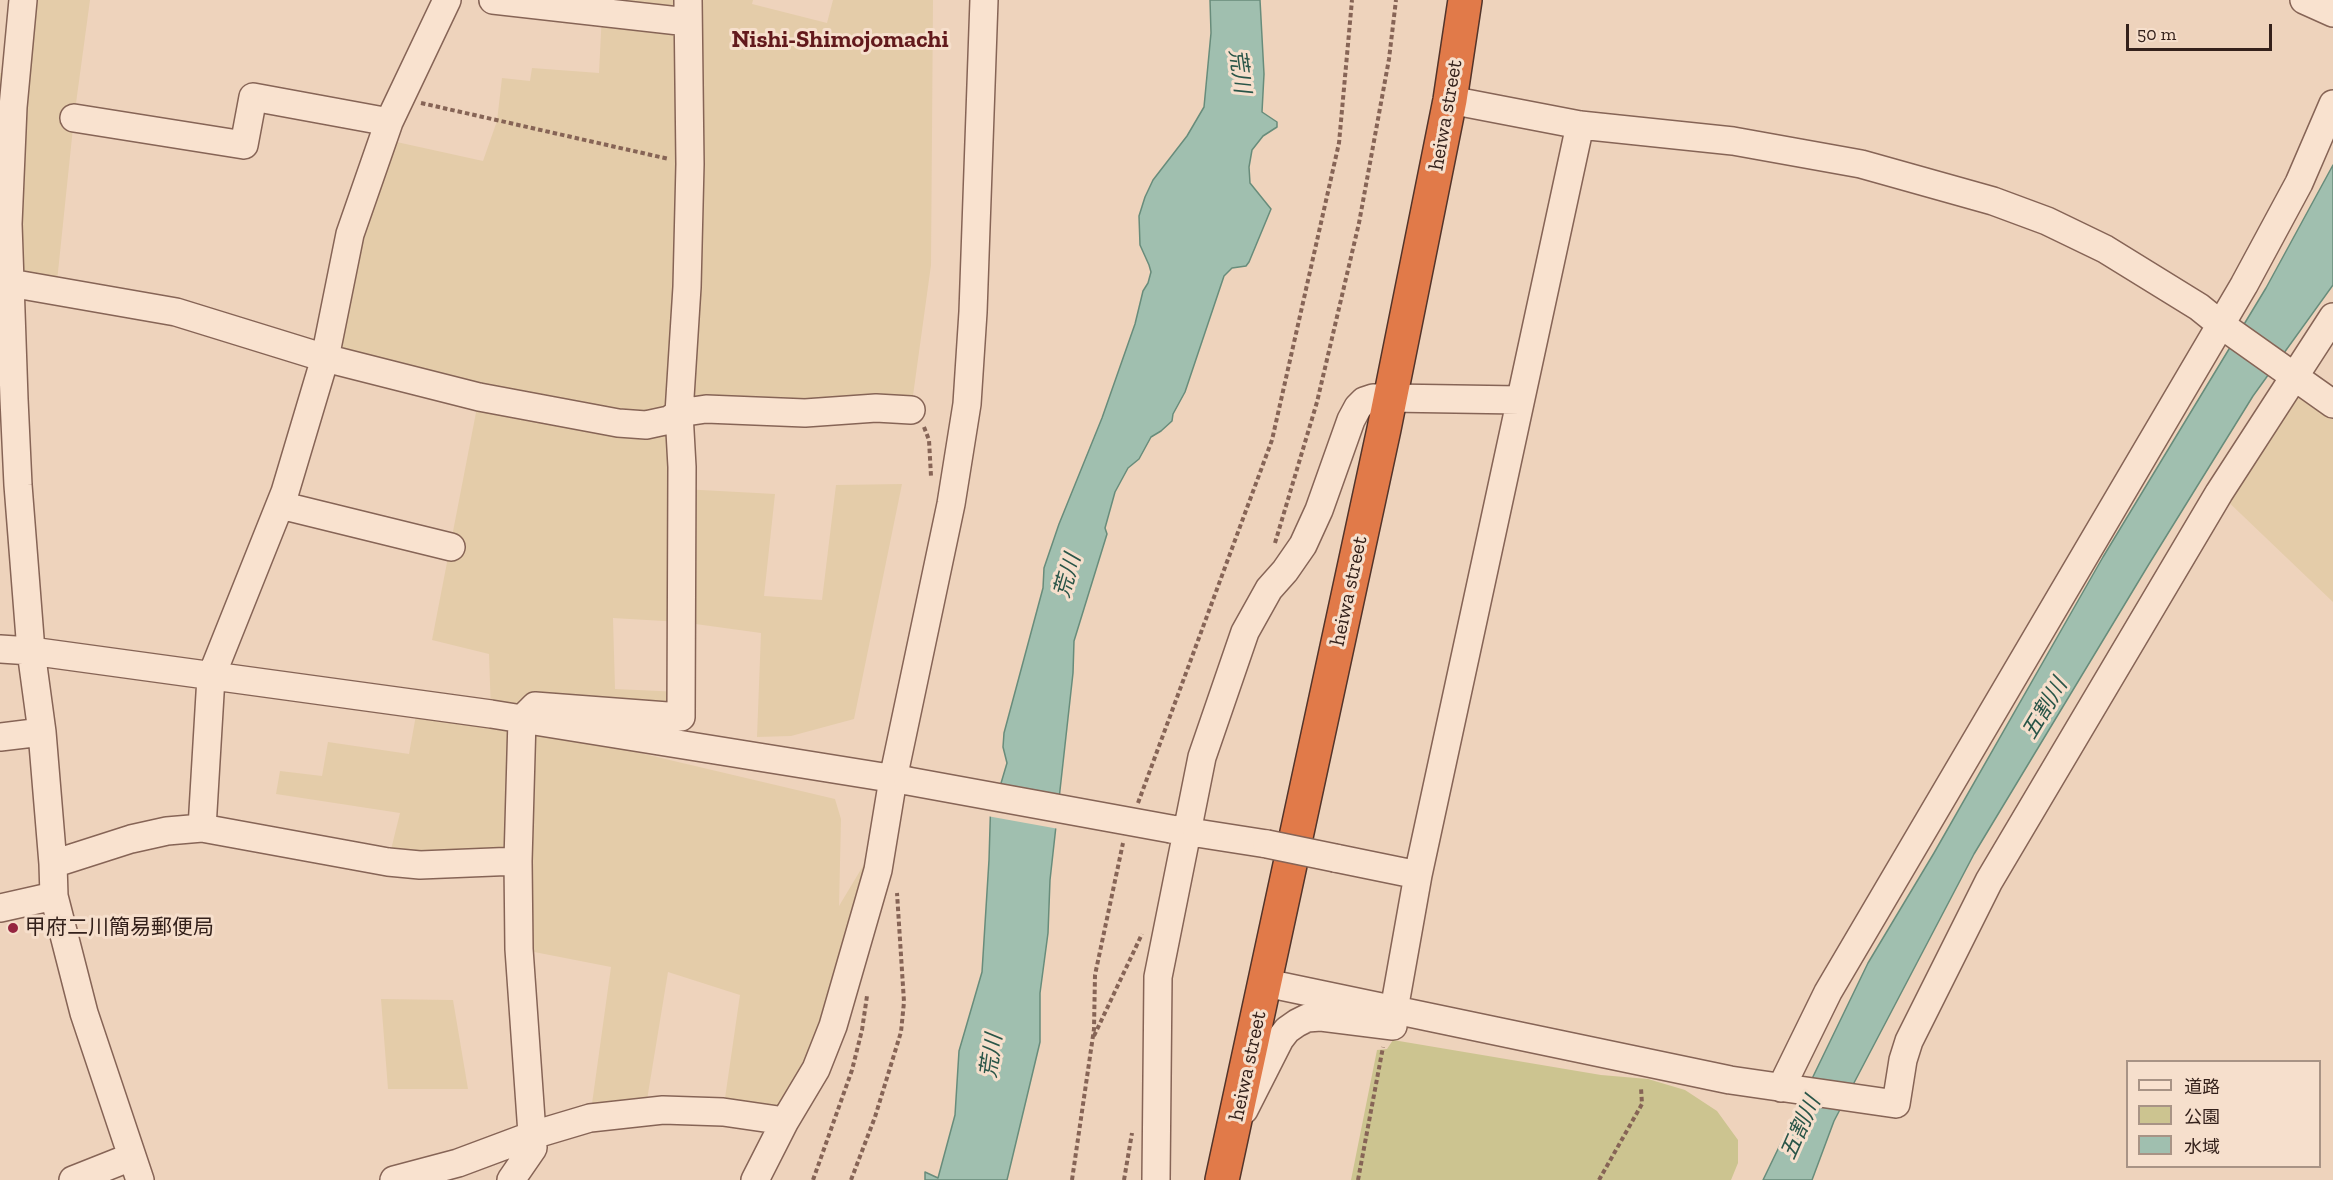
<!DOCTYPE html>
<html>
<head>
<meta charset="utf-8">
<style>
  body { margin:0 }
  #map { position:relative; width:2333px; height:1180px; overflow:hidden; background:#eed3bc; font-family:"Zilla Slab","Noto Sans JP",serif }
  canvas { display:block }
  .legend { position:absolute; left:2126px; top:1060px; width:195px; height:108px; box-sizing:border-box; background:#f6dfcc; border:2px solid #a89385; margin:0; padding:8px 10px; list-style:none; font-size:18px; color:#34211b }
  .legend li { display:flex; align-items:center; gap:12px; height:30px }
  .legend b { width:30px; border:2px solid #a89385 }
  .scale { position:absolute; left:2126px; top:24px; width:146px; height:27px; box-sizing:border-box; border:3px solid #34211b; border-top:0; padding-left:8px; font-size:18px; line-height:21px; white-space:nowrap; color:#34211b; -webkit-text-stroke:4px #f6dfcc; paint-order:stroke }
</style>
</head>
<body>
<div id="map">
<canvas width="2333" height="1180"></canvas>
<ul class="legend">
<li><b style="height:8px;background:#f9e2cf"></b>道路</li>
<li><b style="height:16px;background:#ccc490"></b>公園</li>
<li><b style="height:16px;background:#a0bfaf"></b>水域</li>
</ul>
<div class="scale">50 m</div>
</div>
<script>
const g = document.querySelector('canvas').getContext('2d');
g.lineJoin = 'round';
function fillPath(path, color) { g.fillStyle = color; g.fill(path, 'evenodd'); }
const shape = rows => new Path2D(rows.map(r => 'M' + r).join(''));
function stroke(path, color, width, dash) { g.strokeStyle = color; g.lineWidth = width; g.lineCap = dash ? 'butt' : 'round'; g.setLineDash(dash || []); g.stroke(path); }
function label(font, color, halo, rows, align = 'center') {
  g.font = font + ' "Zilla Slab","Noto Sans JP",serif'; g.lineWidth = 6; g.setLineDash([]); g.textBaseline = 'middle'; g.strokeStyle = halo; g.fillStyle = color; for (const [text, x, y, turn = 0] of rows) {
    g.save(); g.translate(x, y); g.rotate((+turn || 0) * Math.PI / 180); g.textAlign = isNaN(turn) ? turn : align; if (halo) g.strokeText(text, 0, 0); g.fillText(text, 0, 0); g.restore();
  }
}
fillPath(shape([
  [23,0,90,0,74,118,56,291,0,283,0,73,16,73],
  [532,0,753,0,752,4,827,23,833,0,933,0,931,265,911,410,680,412,682,489,775,494,764,596,822,600,836,485,902,484,854,719,791,736,757,737,761,633,681,622,613,618,615,689,681,692,681,717,606,745,835,799,841,819,839,906,884,831,878,870,785,1121,723,1112,740,995,668,972,645,1112,590,1118,611,967,519,949,518,861,388,862,400,813,276,794,280,771,322,776,328,742,409,754,418,704,491,713,489,654,432,640,479,397,325,358,383,139,483,161,497,121,502,78,530,81,532,68,599,73,602,13],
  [2294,376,2333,404,2333,602,2219,493],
  [381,999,453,1000,468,1089,388,1089]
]), '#e4cca9');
fillPath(shape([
  [1393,1040,1601,1075,1648,1079,1685,1090,1717,1111,1738,1140,1738,1163,1731,1180,1351,1180,1377,1050,1387,1049]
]), '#ccc490');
const water = shape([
  [1210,0,1260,0,1264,74,1262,112,1277,122,1277,127,1263,136,1252,150,1249,167,1250,183,1271,209,1249,262,1246,266,1232,268,1224,276,1185,392,1173,414,1172,421,1161,431,1151,437,1139,459,1128,468,1115,492,1105,528,1107,534,1074,641,1073,673,1050,880,1048,933,1040,993,1040,1042,1007,1180,925,1180,925,1172,938,1178,955,1115,959,1051,982,972,989,860,991,794,999,790,1007,763,1003,747,1004,733,1043,588,1044,568,1059,524,1102,418,1135,324,1143,291,1148,283,1151,272,1149,265,1140,245,1139,216,1145,197,1153,180,1187,136,1204,107,1211,33,1210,0],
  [2333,165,2333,285,2253,396,2149,564,1974,854,1834,1121,1812,1180,1763,1180,1868,963,1934,853,2103,557,2266,288,2333,165]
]);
fillPath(water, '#a0bfaf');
stroke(water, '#688c7b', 1.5);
fillPath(shape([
  [988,792,1063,799,1059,829,987,816]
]), '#eed3bc');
const minor = shape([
  [23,0,13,107,8,224,14,399,18,485,31,651,42,732,53,864,54,896,84,1013,140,1180],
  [493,0,688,22],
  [2304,0,2333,13],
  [1450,100,1580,125,1733,141,1861,164,1993,201,2047,221,2105,249,2199,307,2220,324,2333,404],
  [74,118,244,145,253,97,389,122],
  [10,283,176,312,325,358,479,397,618,423,646,425,669,420,679,413,706,409,805,413,876,408,911,410],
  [280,505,451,547],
  [0,649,31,651,491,714,908,781],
  [0,737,42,732],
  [202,828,211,677,285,492,325,358,350,234,389,122,447,0],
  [1171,829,1267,844],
  [1335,858,1418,875],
  [53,864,131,839,167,831,202,828,388,862,420,865,518,861],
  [0,908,54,896],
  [1266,983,1730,1080,1896,1104,1903,1060,1909,1041,1989,881,2219,493,2333,317],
  [1394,1010,1418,875,1580,125],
  [1781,1088,1828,992,2244,285,2299,183,2333,104],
  [1244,1110,1280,1039,1287,1030,1297,1023,1307,1018,1321,1017,1393,1026],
  [73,1180,131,1157],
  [394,1180,458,1163,533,1135,590,1118,663,1110,723,1112,785,1121],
  [511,1180,533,1148,519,949,518,861,522,719,535,706,681,717,682,467,679,413,687,287,690,164,688,0],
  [755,1180,785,1121,816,1069,833,1026,878,870,893,779,951,504,967,404,973,312,984,0],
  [1156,1180,1158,977,1202,757,1245,632,1269,589,1285,571,1303,545,1319,510,1351,420,1358,407,1364,401,1373,398,1390,398,1520,400]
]);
const highway = shape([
  [1222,1180,1384,429,1450,100,1465,0]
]);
stroke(minor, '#866456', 30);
stroke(highway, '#53342a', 36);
stroke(shape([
  [421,103,669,159],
  [924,427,929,440,931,476],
  [1275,543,1317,402,1359,223,1389,59,1396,0],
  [1138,803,1272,440,1339,143,1352,0],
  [1094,1036,1142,934],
  [813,1180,852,1070,862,1030,867,996],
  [851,1180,875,1117,901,1032,904,1002,897,893],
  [1072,1180,1094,1029,1095,975,1123,843],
  [1124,1180,1132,1133],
  [1358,1180,1383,1047],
  [1599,1180,1642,1104,1641,1088]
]), '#866456', 4, [4.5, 3]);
stroke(minor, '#f9e2cf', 27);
stroke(highway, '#e17a49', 33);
const minorBridge = shape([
  [908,781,1171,829],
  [1267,844,1335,858]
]);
stroke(minorBridge, '#866456', 30, []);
stroke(minorBridge, '#f9e2cf', 27);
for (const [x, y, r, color] of [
  [13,928,6,"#952540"]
]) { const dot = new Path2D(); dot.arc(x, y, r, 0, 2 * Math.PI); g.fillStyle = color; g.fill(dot); stroke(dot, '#f6dfcc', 2); }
label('21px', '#34211b', '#f6dfcc', [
  ["heiwa street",1446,115,-80],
  ["heiwa street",1349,591,-78],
  ["heiwa street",1248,1066,-78]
]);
label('21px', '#34211b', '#f6dfcc', [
  ["甲府二川簡易郵便局",25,928]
], 'left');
label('italic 22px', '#295548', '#f6dfcc', [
  ["荒川",1239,71,82],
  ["荒川",1068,576,-74],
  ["五割川",2045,709,-59],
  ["荒川",992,1056,-82],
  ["五割川",1801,1128,-66]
]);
label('bold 24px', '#62191c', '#f6dfcc', [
  ["Nishi-Shimojomachi",840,40]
]);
</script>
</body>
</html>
